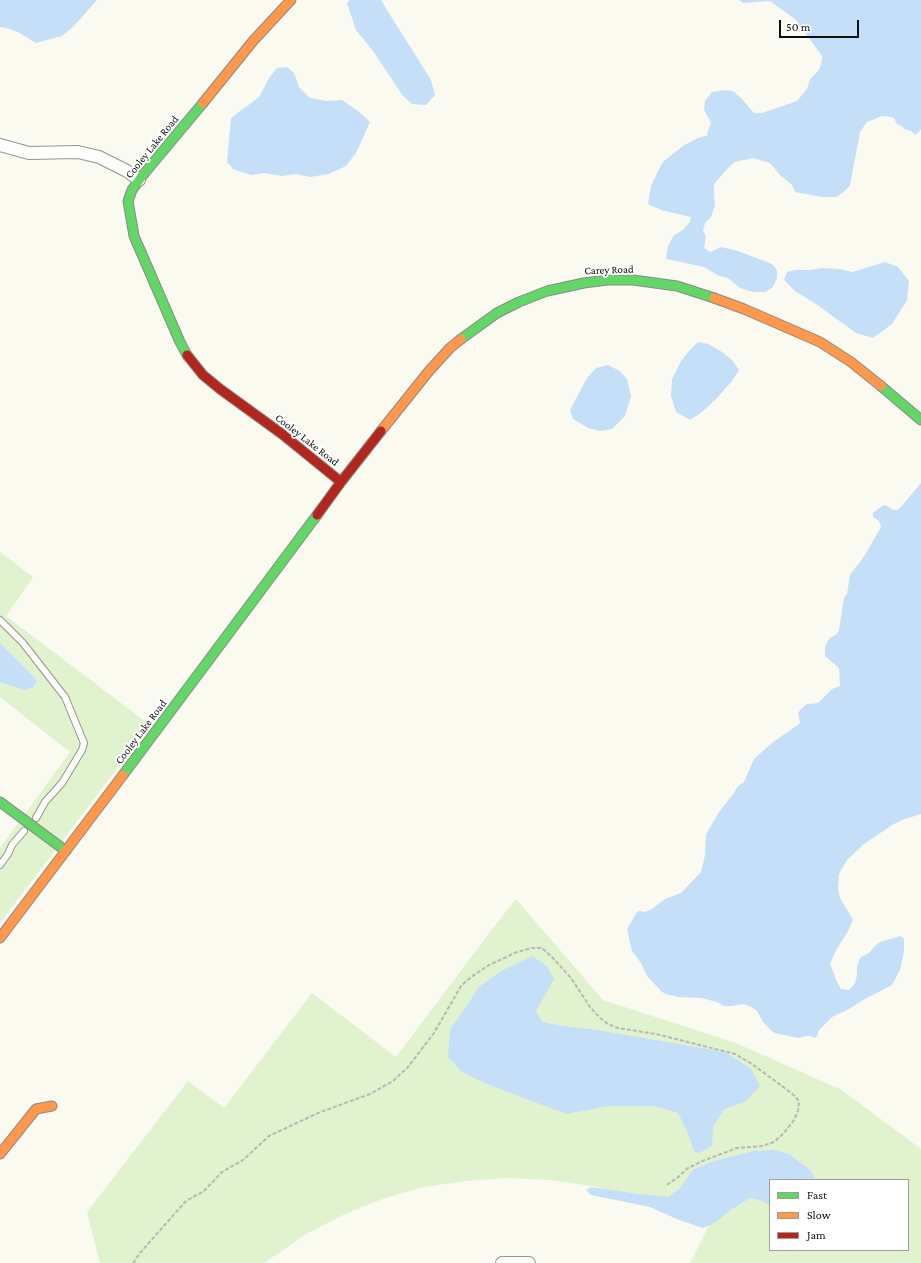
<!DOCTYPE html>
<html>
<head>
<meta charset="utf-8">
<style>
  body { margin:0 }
  #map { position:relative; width:921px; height:1263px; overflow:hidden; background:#fbfaf0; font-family:"Crimson Pro",serif }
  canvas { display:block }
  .legend { position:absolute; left:769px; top:1179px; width:140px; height:72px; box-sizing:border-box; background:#fff; border:1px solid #9e9e9e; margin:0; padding:5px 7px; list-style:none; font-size:12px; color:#0d0d0d }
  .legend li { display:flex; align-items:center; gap:8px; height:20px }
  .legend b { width:20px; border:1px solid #9e9e9e }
  .scale { position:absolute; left:779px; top:20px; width:80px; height:18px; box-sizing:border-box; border:2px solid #0d0d0d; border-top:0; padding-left:5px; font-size:12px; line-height:14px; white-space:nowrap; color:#0d0d0d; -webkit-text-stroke:3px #fff; paint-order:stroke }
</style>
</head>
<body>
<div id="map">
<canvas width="921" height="1263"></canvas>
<ul class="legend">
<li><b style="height:5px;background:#63d668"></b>Fast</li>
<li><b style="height:5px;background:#ff974d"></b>Slow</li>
<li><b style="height:5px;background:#b3261e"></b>Jam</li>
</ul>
<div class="scale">50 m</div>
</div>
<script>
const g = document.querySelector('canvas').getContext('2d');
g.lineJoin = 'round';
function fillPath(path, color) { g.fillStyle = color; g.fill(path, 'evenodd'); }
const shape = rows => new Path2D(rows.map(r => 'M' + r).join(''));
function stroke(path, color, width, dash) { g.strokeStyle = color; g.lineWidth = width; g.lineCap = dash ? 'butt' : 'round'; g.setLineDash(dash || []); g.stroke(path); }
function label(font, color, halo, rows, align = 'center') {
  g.font = font + ' "Crimson Pro",serif'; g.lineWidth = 4; g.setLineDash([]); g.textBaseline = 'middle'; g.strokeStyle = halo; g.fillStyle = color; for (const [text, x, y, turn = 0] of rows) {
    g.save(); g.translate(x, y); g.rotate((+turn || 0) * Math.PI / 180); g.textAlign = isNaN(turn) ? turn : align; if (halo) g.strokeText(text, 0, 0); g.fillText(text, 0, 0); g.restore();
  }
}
fillPath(shape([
  [0,552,33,577,6,616,150,725,0,923,0,848,70,752,0,697],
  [516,899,603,1000,736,1043,842,1090,921,1149,921,1263,690,1263,709,1225,632,1196,592,1186,550,1180,507,1178,466,1181,424,1187,385,1198,345,1214,308,1233,264,1263,100,1263,87,1212,188,1081,224,1108,312,993,396,1057,493,928],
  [770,1180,908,1180,908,1250,770,1250]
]), '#e0f2ce');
fillPath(shape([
  [0,0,97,0,74,26,62,36,36,43,18,32,7,28,0,27],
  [350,0,381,0,382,2,431,80,435,95,426,105,412,104,403,96,373,51,356,30,347,3],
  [739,0,921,0,921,129,918,133,915,135,911,131,904,129,902,126,897,124,894,118,891,117,882,116,867,122,860,132,850,185,847,189,837,197,822,197,795,192,792,185,780,175,770,163,753,158,735,162,730,166,714,184,714,195,715,205,711,217,705,223,703,231,706,236,704,248,710,252,721,247,738,251,772,264,777,270,777,278,773,287,765,292,753,292,740,288,728,278,719,276,704,267,666,259,668,246,674,235,683,230,690,222,691,217,661,210,648,204,651,186,660,167,664,161,683,146,698,138,708,135,707,133,711,123,704,110,705,101,712,92,725,90,733,91,742,99,754,113,762,113,797,101,807,89,810,79,819,70,822,60,822,56,796,20,770,1,743,3],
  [287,67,294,73,299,87,310,98,326,101,342,100,358,111,370,122,356,153,346,166,329,174,310,177,296,174,282,176,264,173,251,175,233,169,227,162,231,118,259,97,269,78,277,68],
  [885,262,898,267,909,281,907,300,892,324,873,338,856,333,816,304,795,291,784,280,787,272,795,270,810,270,823,268,839,269,852,272],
  [698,342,708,344,722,352,733,361,739,370,732,381,716,399,702,412,690,420,676,412,671,396,672,379,681,361,689,351],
  [608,365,620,371,627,379,631,396,625,416,612,429,600,431,588,428,573,419,570,410,587,378,596,368],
  [921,483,921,814,902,820,892,825,864,844,847,860,839,874,838,889,840,898,853,920,847,933,836,950,830,964,833,971,836,980,841,989,848,990,851,988,855,983,857,975,857,967,859,960,861,957,869,953,876,945,880,942,901,936,904,939,904,952,900,970,892,985,865,999,849,1009,832,1017,819,1030,817,1036,815,1038,810,1036,806,1036,799,1038,774,1033,763,1022,757,1011,751,1007,744,1004,732,1006,724,1006,717,1002,701,998,678,997,666,994,662,992,647,976,641,963,632,951,627,929,637,912,639,911,645,912,652,909,665,899,681,893,701,872,705,855,706,835,709,829,719,812,734,793,738,786,744,782,754,759,772,743,799,724,800,722,798,713,801,709,807,704,818,703,832,689,840,686,839,668,825,656,825,646,830,638,837,634,839,630,844,598,847,594,850,575,865,555,881,527,879,521,873,517,873,513,882,506,885,505,894,510,897,510,900,508],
  [0,643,32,675,37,681,35,685,32,688,25,690,0,682],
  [532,956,547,966,554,979,536,1011,542,1022,563,1026,597,1030,725,1052,751,1069,760,1086,745,1102,724,1109,713,1127,712,1146,699,1153,694,1151,687,1131,678,1113,655,1106,609,1106,566,1114,492,1086,462,1072,448,1057,450,1030,480,986,501,971],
  [775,1150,789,1154,810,1170,814,1176,814,1180,770,1180,770,1205,760,1200,750,1198,732,1209,716,1222,703,1228,679,1220,650,1207,591,1195,586,1190,591,1187,639,1194,668,1197,679,1189,694,1169,714,1161,754,1151]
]), '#c4dff7');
const lane = shape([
  [0,620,23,643,65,697,84,743,82,750,62,783,45,802,36,818],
  [0,865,8,854,12,845,24,831]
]);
const street = shape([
  [0,145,29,153,78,152,99,157,127,171,139,180],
  [502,1263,529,1263]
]);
const fast = shape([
  [461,339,497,313,519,302,547,291,584,283,607,280,633,280,677,286,714,298],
  [187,355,180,342,134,236,128,201,132,190,142,176,203,103],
  [881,386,921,420],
  [123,775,317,515],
  [0,802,66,851]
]);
const slow = shape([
  [203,103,253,41,291,0],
  [714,298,744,309,820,342,851,362,881,386],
  [381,431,429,371,450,348,461,339],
  [0,938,123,775],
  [0,1154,36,1109,52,1106]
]);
const jam = shape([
  [187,355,203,375,220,389,282,434,341,482],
  [317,515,341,482,381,431]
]);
stroke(lane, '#94948f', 8);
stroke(street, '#94948f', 14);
stroke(fast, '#8b8a86', 11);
stroke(slow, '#8b8a86', 11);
stroke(jam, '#8b8a86', 11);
stroke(shape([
  [133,1263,140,1253,186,1201,204,1191,222,1172,243,1160,269,1136,318,1113,370,1094,393,1081,408,1067,434,1033,461,986,471,977,489,965,517,952,532,948,542,948,552,957,571,978,590,1007,600,1018,608,1024,618,1028,656,1034,735,1054,752,1064,786,1089,796,1097,799,1102,798,1111,794,1120,784,1133,774,1142,762,1146,737,1148,705,1160,688,1168,677,1178,665,1186]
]), '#b8b8b6', 2, [4, 2]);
stroke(lane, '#fefefd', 6);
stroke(street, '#fefefd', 12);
stroke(fast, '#63d668', 9);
stroke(slow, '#ff974d', 9);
stroke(jam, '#b3261e', 9);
label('11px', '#0d0d0d', '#fff', [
  ["Cooley Lake Road",152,147,-51],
  ["Carey Road",609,270,-2],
  ["Cooley Lake Road",307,440,38],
  ["Cooley Lake Road",141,732,-53]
]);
</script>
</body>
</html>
